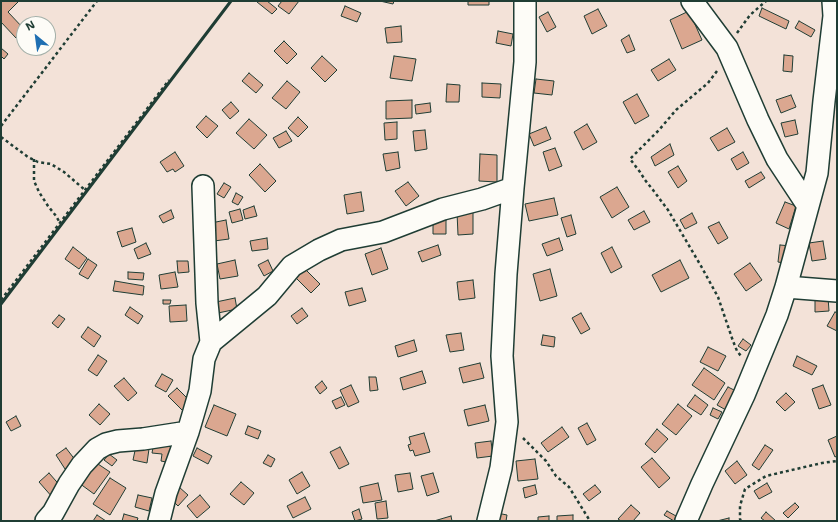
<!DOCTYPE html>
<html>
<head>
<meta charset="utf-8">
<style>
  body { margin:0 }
  #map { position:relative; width:838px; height:522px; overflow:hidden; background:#f3e2d8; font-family:"Shantell Sans",sans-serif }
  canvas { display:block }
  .frame { position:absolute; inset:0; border:2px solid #1f3d34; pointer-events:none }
  .north { position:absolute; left:16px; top:16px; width:40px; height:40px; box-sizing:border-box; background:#fdfcf7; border:1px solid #a4b0a9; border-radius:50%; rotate:331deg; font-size:11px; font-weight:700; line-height:16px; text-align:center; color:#1f3d34 }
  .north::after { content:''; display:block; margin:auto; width:14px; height:18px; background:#1f6fb2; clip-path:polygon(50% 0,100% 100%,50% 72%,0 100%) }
</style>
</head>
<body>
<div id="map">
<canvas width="838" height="522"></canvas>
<div class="frame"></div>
<div class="north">N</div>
</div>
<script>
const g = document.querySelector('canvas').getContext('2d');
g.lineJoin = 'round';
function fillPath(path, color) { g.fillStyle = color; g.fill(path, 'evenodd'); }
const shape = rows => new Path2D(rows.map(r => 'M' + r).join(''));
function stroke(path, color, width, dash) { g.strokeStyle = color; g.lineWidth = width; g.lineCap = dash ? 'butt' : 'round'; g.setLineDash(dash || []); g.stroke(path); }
const building = shape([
  [1,1,19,1,8,12,24,29,24,31,16,38,1,22,1,1],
  [258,1,267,1,277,9,272,14,257,2,258,1],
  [282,1,299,1,289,14,278,6,282,1],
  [380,1,394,1,393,4,380,1],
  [468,1,489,1,489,5,468,5,468,1],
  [345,6,361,13,357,22,341,16,345,6],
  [762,8,789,21,786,29,759,16,762,8],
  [598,9,607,26,592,34,584,16,598,9],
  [689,11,702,40,682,49,670,20,689,11],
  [548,12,556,27,547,32,539,17,548,12],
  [799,21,815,30,811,37,795,28,799,21],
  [401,26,402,42,387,43,385,28,401,26],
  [498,31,513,34,511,46,496,43,498,31],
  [629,35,635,50,627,53,621,40,629,35],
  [284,41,297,54,287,64,274,51,284,41],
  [1,48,8,54,4,59,1,56,1,48],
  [784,55,793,56,792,72,783,71,784,55],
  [322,56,337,70,325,82,311,68,322,56],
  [394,56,416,59,412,81,390,78,394,56],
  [669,59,676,70,658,81,651,70,669,59],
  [249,73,263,85,256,93,242,81,249,73],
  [536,79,554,81,552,95,534,93,536,79],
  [287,81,300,92,286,109,272,98,287,81],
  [482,83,501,84,500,98,482,97,482,83],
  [447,84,460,85,459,102,446,102,447,84],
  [637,94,649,116,635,124,623,102,637,94],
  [791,95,796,107,781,113,776,100,791,95],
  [412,100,412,118,386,119,386,101,412,100],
  [231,102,239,111,230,119,222,110,231,102],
  [430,103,431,112,416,114,415,105,430,103],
  [206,116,218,126,207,138,196,127,206,116],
  [298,117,308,127,298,137,288,128,298,117],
  [249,119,267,135,254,149,236,133,249,119],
  [795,120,798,134,785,137,781,123,795,120],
  [397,122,397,139,385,140,384,123,397,122],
  [587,124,597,142,583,150,574,132,587,124],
  [546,127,551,139,534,146,529,134,546,127],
  [727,128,735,142,718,151,710,138,727,128],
  [425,130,427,149,415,151,413,131,425,130],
  [286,131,292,141,279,148,273,138,286,131],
  [670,144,674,155,655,166,651,157,670,144],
  [555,148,562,166,549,171,543,152,555,148],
  [175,152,184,166,175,172,173,169,167,172,160,162,175,152],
  [398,152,400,168,386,171,383,154,398,152],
  [743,152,749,163,737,170,731,159,743,152],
  [480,154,497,155,497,182,479,181,480,154],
  [260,164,276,181,265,192,249,175,260,164],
  [678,166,687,181,678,188,668,172,678,166],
  [761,172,765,178,749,188,745,181,761,172],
  [408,182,419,196,406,206,395,191,408,182],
  [224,183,231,187,224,198,217,194,224,183],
  [617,187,629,207,612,218,600,197,617,187],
  [361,192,364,211,347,214,344,195,361,192],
  [236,193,243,197,238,205,232,202,236,193],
  [554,198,558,215,529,221,525,204,554,198],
  [785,202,796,206,789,229,776,223,785,202],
  [254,206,257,216,245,219,243,210,254,206],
  [240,209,243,220,232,223,229,212,240,209],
  [171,210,174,218,163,223,159,216,171,210],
  [644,211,650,222,634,230,628,220,644,211],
  [457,212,473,212,473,234,458,235,457,212],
  [692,213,697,223,685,229,680,220,692,213],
  [571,215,576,234,567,237,561,218,571,215],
  [433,217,446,217,446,234,433,234,433,217],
  [226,220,229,239,214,241,211,223,226,220],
  [719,222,728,238,718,244,708,227,719,222],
  [132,228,136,242,122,247,117,232,132,228],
  [267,238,268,249,252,251,250,241,267,238],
  [559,238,563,250,547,256,542,244,559,238],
  [823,241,826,259,812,261,809,243,823,241],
  [146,243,151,254,138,259,134,249,146,243],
  [438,245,441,255,422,262,418,252,438,245],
  [780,245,791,246,789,264,778,262,780,245],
  [73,247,87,258,79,269,65,259,73,247],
  [612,247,622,267,611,273,601,253,612,247],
  [381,248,388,269,372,275,365,254,381,248],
  [88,259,97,265,88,279,79,274,88,259],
  [235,260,238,276,220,279,217,264,235,260],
  [268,260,273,271,264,276,258,265,268,260],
  [680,260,689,278,661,292,652,275,680,260],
  [177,261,188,261,189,272,178,273,177,261],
  [750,263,762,280,746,291,734,274,750,263],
  [304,268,320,284,311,293,295,277,304,268],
  [550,269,557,296,540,301,533,274,550,269],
  [128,272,144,273,143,280,128,279,128,272],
  [175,272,178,287,161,289,159,275,175,272],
  [473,280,475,298,459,300,457,282,473,280],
  [115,281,144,286,143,295,113,291,115,281],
  [362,288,366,301,349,306,345,292,362,288],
  [828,297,829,311,815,312,815,298,828,297],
  [235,298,237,309,218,313,216,302,235,298],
  [163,300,171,300,170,304,163,304,163,300],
  [186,305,187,321,170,322,169,306,186,305],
  [130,307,143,316,138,324,125,315,130,307],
  [302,308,308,316,297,324,291,316,302,308],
  [835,312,837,313,837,331,827,326,835,312],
  [581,313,590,329,581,334,572,318,581,313],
  [59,315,65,319,58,328,52,323,59,315],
  [88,327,101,336,94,347,81,337,88,327],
  [461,333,464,350,450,352,446,335,461,333],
  [543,335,555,337,554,347,541,345,543,335],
  [743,339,751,345,746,351,738,346,743,339],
  [414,340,417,351,398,357,395,346,414,340],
  [708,347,726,356,718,371,700,362,708,347],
  [98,355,107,361,97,376,88,370,98,355],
  [797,356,817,366,812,375,793,366,797,356],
  [480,363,484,378,463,383,459,368,480,363],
  [704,368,725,383,714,400,692,385,704,368],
  [422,371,426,383,403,390,400,378,422,371],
  [162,374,173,380,166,392,155,386,162,374],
  [369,377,376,377,378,390,370,391,369,377],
  [124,378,137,393,128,401,114,386,124,378],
  [322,381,327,388,320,394,315,387,322,381],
  [351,385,359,402,348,407,340,390,351,385],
  [823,385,831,405,819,409,812,389,823,385],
  [728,387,736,391,726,410,717,405,728,387],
  [177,388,191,402,183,411,168,396,177,388],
  [786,393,795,402,785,411,776,402,786,393],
  [695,395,708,405,701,415,687,406,695,395],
  [341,397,345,405,336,409,332,401,341,397],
  [99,404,110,414,100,425,89,415,99,404],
  [678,404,692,416,676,435,662,424,678,404],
  [214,405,236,414,227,436,205,427,214,405],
  [485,405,489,421,468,426,464,410,485,405],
  [713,408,722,412,718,419,710,415,713,408],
  [16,416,21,426,11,431,6,422,16,416],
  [587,423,596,440,587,445,578,428,587,423],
  [248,426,261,431,258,439,245,434,248,426],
  [562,427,569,437,548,452,541,443,562,427],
  [657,429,668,439,655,453,645,444,657,429],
  [424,433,430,452,415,456,413,450,410,451,408,445,411,444,409,437,424,433],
  [837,436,837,456,835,457,828,440,837,436],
  [491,441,493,456,477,458,475,443,491,441],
  [154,442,174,446,171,463,161,461,162,454,152,453,154,442],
  [765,445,773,450,759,470,752,465,765,445],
  [136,446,149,449,147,463,133,460,136,446],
  [340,447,349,464,339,469,330,452,340,447],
  [66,448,76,461,65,469,56,455,66,448],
  [197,448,212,456,208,464,193,456,197,448],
  [109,454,117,460,112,466,104,460,109,454],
  [268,455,275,459,271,467,263,463,268,455],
  [652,458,670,478,659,488,641,467,652,458],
  [535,459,538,479,518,481,516,461,535,459],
  [92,460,110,472,94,494,79,483,92,460],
  [737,461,747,475,735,484,725,471,737,461],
  [302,472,310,486,297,494,289,480,302,472],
  [49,473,63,489,53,498,39,482,49,473],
  [410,473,413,489,398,492,395,475,410,473],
  [433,473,439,492,427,496,421,476,433,473],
  [110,478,126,488,110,515,93,504,110,478],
  [241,482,254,493,244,505,230,494,241,482],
  [378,483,382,500,363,503,360,487,378,483],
  [767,483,772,492,759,499,754,491,767,483],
  [535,485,537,494,525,498,523,488,535,485],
  [595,485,601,492,589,501,583,494,595,485],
  [179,487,188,495,178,506,169,497,179,487],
  [138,495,152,498,149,511,135,507,138,495],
  [200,495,210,507,197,518,187,506,200,495],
  [305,497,311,509,293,518,287,506,305,497],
  [386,501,388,518,377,519,375,503,386,501],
  [795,503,799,507,788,518,783,513,795,503],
  [631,505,640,513,633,521,621,521,618,519,631,505],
  [359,509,362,519,355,521,352,512,359,509],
  [667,511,676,516,674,521,664,515,667,511],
  [766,512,776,521,765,521,761,518,766,512],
  [497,513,507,515,506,521,496,521,497,513],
  [124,514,138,518,137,521,122,521,124,514],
  [97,515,106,521,93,521,97,515],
  [573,515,573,521,557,521,557,516,573,515],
  [451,516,452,521,434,521,451,516],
  [549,516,549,521,538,521,538,517,549,516],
  [729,518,729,521,717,521,729,518]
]);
fillPath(building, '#dba790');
stroke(building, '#1f3d34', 1);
const minor = shape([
  [692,1,727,48,758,120,777,159,808,206],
  [203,186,207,303,211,342],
  [786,287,837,291],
  [46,521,53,513,69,484,82,465,97,449,106,444,118,441,143,439,188,432],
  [159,521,166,493,188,432,200,391,204,359,211,342,267,296,292,266,319,250,341,240,383,232,443,209,482,199,513,188],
  [488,521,501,468,507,422,502,356,506,274,513,188,525,62,525,1],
  [686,521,702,484,744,395,777,315,786,287,817,173,824,101,834,16,833,1]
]);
stroke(minor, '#1f3d34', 24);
stroke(shape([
  [737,33,750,15,766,1],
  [717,71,708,83,676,110,659,130,630,159,640,172,645,180,653,190,668,210,701,266,718,297,733,341,737,351,741,356],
  [1,126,97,1],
  [1,137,28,157,38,162,51,164,64,172,85,190],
  [34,159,34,181,39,192,48,206,56,216,60,223],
  [1,300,169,80],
  [523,438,546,461,556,476,569,487,590,521],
  [741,521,740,519,740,506,745,489,766,476,822,463,837,461]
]), '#1f3d34', 2.5, [3, 3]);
stroke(minor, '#fdfcf7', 21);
stroke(shape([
  [1,304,231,1]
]), '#1f3d34', 3);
</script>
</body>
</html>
